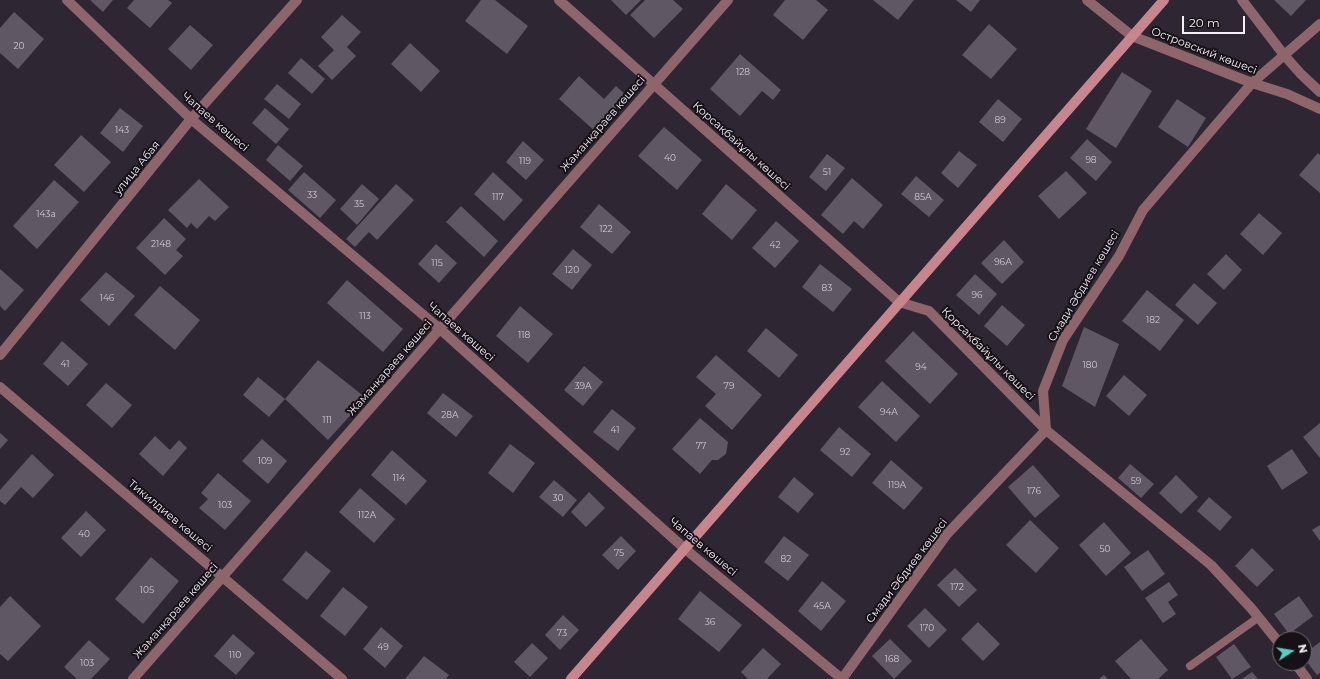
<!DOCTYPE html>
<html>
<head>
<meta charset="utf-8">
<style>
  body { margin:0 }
  #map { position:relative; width:1320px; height:679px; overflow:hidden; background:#2f2633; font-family:Montserrat,sans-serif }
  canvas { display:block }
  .north { position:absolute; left:1272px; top:631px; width:40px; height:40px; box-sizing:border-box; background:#151117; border:1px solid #6e6970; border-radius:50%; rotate:78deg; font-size:11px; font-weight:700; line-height:16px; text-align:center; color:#f4eef6 }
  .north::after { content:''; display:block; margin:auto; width:14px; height:18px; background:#56cec2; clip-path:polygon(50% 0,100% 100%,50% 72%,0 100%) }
  .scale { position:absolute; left:1182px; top:16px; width:63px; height:18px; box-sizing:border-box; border:2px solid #f4eef6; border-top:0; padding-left:5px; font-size:12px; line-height:14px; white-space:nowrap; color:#f4eef6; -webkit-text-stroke:3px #151117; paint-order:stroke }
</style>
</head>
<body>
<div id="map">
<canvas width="1320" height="679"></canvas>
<div class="north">N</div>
<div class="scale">20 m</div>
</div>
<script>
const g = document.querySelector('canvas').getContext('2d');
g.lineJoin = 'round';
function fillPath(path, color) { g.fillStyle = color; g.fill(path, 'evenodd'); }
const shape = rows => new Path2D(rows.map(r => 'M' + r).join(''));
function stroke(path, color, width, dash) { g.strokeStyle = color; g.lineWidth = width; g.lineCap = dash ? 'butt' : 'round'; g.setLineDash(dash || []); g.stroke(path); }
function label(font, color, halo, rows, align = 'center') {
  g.font = font + ' Montserrat,sans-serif'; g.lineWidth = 4; g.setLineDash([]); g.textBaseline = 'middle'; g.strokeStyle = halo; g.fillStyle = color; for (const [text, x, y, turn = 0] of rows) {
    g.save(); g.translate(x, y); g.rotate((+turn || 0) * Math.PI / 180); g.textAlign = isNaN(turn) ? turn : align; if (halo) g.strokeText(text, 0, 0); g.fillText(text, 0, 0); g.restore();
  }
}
fillPath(shape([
  [90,0,113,0,103,12],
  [134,0,168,0,172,3,150,28,127,8],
  [481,0,495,0,528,26,507,54,465,21],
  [611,0,641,0,626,15],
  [645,0,673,0,683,9,654,38,630,15],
  [785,0,816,0,828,10,803,40,773,15],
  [873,0,914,0,898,20],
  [956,0,980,0,971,12],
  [1274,0,1306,0,1291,16],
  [14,12,44,39,18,69,0,53,0,28],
  [342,15,361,32,347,47,356,56,332,80,318,66,334,50,321,37],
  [989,24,1017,49,991,79,962,55],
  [190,25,213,45,191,70,168,49],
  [410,43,440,71,421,92,391,64],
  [740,54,781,90,773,100,762,91,740,116,710,89],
  [301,58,325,79,312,94,288,73],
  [1122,72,1152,91,1116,148,1086,129],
  [579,76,604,99,616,86,627,96,596,132,559,99],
  [277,84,301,104,289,119,264,99],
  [998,99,1022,119,1003,142,979,122],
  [1177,99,1206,118,1188,147,1158,127],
  [120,108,143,126,123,152,100,133],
  [265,108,289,129,276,144,252,123],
  [664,127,702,160,677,190,638,156],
  [81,135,111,162,84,192,54,165],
  [1087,139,1112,162,1096,181,1070,158],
  [523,141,544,160,526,180,506,162],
  [278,145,303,166,290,181,266,160],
  [959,151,977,165,958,188,941,173],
  [1318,153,1320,155,1320,193,1299,175],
  [827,154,845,168,826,191,809,177],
  [1066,171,1087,193,1059,219,1038,196],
  [304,172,336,200,320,218,288,190],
  [493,172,523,200,504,221,474,194],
  [916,176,944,200,929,217,901,194],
  [852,178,883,205,863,229,854,221,843,234,821,215],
  [199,179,229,207,215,221,209,216,197,229,191,223,187,228,168,210],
  [54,180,79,202,37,249,13,226],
  [362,184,379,199,357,225,340,209],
  [396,184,414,200,377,240,369,232,355,247,346,239],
  [726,184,757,210,732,240,702,214],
  [599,204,631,232,612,254,580,227],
  [461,206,498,241,484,257,446,222],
  [1259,213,1282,233,1263,255,1240,234],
  [164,218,186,239,176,250,183,256,165,275,136,248],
  [776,221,799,241,775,268,752,248],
  [1004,240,1024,262,1002,284,981,263],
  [436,244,457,263,439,283,418,264],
  [573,249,592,265,572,290,552,274],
  [1226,254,1242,270,1224,290,1207,274],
  [820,264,852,289,833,312,802,287],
  [0,269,24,290,5,311,0,306],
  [106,272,135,296,109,326,80,300],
  [975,274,997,294,979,315,956,295],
  [347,280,403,329,383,352,327,303],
  [1194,283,1217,303,1198,325,1175,305],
  [160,286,200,320,175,350,134,315],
  [1147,290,1184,320,1160,351,1122,321],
  [1002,305,1025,325,1007,346,984,326],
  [520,306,553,334,528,363,496,336],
  [1084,327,1119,344,1095,407,1062,386],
  [766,328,798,355,779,378,747,351],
  [913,331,958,374,930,404,885,361],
  [62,341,88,364,68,386,43,364],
  [716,355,762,395,732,430,705,406,716,394,696,377],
  [318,360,366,398,328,440,285,399],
  [584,366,603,382,583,406,564,390],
  [1124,375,1147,395,1129,416,1106,396],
  [258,377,285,399,269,417,243,395],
  [882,381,920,416,896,442,858,407],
  [106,383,132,405,112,428,86,405],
  [443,393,473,416,456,437,427,413],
  [612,409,636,428,618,451,593,432],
  [700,418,728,442,726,454,718,460,712,460,700,474,672,449],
  [1320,423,1320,458,1303,437],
  [839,427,871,454,852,477,820,450],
  [0,433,8,440,0,449],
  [155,436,170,450,179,440,187,448,163,476,139,454],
  [262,439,287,461,268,484,242,461],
  [510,444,535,463,513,493,488,473],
  [1292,449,1308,473,1282,490,1267,466],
  [392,450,427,481,406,505,371,475],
  [32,454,54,475,33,498,21,487,5,505,0,501,0,490],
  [891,460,923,488,904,510,872,483],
  [1130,464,1154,484,1141,498,1118,478],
  [1033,465,1060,496,1035,518,1008,487],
  [218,473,251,501,225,530,199,508,208,499,201,493],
  [1176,475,1198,497,1181,514,1159,493],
  [794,477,814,494,798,513,778,497],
  [554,480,577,500,563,517,539,497],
  [360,488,395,519,374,543,339,512],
  [589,492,605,508,586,527,571,512],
  [1209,497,1232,517,1220,531,1197,511],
  [86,511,106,530,81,557,61,538],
  [1030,520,1059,548,1036,573,1006,545],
  [1104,522,1131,553,1106,576,1079,545],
  [1320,525,1320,541,1312,530],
  [621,536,636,551,618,570,602,555],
  [784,536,809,555,788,581,764,562],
  [1252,548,1274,570,1257,587,1235,566],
  [1148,550,1165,574,1142,591,1124,567],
  [306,551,331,571,307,600,282,580],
  [151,557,179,581,143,624,115,599],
  [955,568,977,590,959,607,937,585],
  [822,581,846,601,821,631,798,611],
  [1169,582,1178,595,1168,602,1176,614,1163,623,1145,598],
  [343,587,368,607,345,636,320,616],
  [700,591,742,625,719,652,678,619],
  [10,596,41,626,8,661,0,654,0,607],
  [1299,596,1313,616,1289,634,1274,614],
  [925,608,947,630,929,648,907,626],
  [563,615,579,630,560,650,545,635],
  [978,622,1000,644,983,661,961,639],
  [381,627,403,646,385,668,363,649],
  [233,634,255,653,236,675,214,656],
  [890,639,912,661,894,679,872,656],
  [1141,639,1168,670,1158,679,1131,679,1115,661],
  [89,640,110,659,91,679,77,679,64,667],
  [1320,642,1320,673,1317,675,1304,658,1304,654],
  [532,643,548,658,530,677,514,662],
  [1234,644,1251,667,1232,679,1216,657],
  [763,648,781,664,767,679,748,679,741,672],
  [424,656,449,675,446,679,405,679],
  [1252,672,1258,679,1242,679],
  [1104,675,1108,679,1099,679]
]), '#605765');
stroke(shape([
  [1190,666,1259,617]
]), '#8e656a', 8);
stroke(shape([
  [67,0,191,119,440,329,684,548,842,679],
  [559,0,899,302,929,311,1046,430,1211,565,1251,608,1280,644],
  [1087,0,1132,36,1252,83,1287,94,1320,109],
  [1242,0,1284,55,1300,73,1320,92],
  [0,387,342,679],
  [1295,663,1307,679],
  [133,679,728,0],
  [842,679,947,534,1046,430,1043,391,1063,340,1119,256,1143,210,1252,83,1320,24]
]), '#8e656a', 10);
stroke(shape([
  [0,355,191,119,297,0]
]), '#8e656a', 10);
stroke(shape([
  [571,679,1164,0]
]), '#c7858e', 10);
label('9px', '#cfc8d2', null, [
  ["20",19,46],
  ["128",743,72],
  ["89",1000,120],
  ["143",122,130],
  ["40",670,158],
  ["98",1091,160],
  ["119",525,161],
  ["51",827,172],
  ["33",312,195],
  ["117",498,197],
  ["85А",923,197],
  ["35",359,204],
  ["143а",46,214],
  ["122",606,229],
  ["2148",161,244],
  ["42",775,245],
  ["96А",1003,262],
  ["115",437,263],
  ["120",572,270],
  ["83",827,288],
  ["96",977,295],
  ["146",107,298],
  ["113",365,316],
  ["182",1153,320],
  ["118",524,335],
  ["41",65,364],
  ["180",1090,365],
  ["94",921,367],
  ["39А",583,386],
  ["79",729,386],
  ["94А",889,412],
  ["28А",450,415],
  ["111",327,420],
  ["41",615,430],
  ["77",701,446],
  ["92",845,452],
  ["109",265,461],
  ["114",399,478],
  ["59",1136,481],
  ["119А",897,485],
  ["176",1034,491],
  ["30",558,498],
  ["103",225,505],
  ["112А",367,515],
  ["40",84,534],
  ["50",1105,549],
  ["75",619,553],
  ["82",786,559],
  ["172",957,587],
  ["105",147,590],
  ["45А",822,606],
  ["36",710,622],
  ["170",927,628],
  ["73",562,633],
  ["49",383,647],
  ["110",235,655],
  ["168",892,659],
  ["103",87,663]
]);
label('11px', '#f4eef6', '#151117', [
  ["Островский көшесі",1204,51,21],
  ["Чапаев көшесі",215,122,41],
  ["Жаманқараев көшесі",603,124,-49],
  ["Қорсақбайұлы көшесі",741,146,42],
  ["улица Абая",137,168,-51],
  ["Смади Әбдиев көшесі",1084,286,-59],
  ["Чапаев көшесі",461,332,41],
  ["Қорсақбайұлы көшесі",988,354,45],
  ["Жаманқараев көшесі",390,368,-49],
  ["Тикилдиев көшесі",170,516,40],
  ["Чапаев көшесі",703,547,40],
  ["Смади Әбдиев көшесі",907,571,-53],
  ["Жаманқараев көшесі",176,611,-49]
]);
</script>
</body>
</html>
